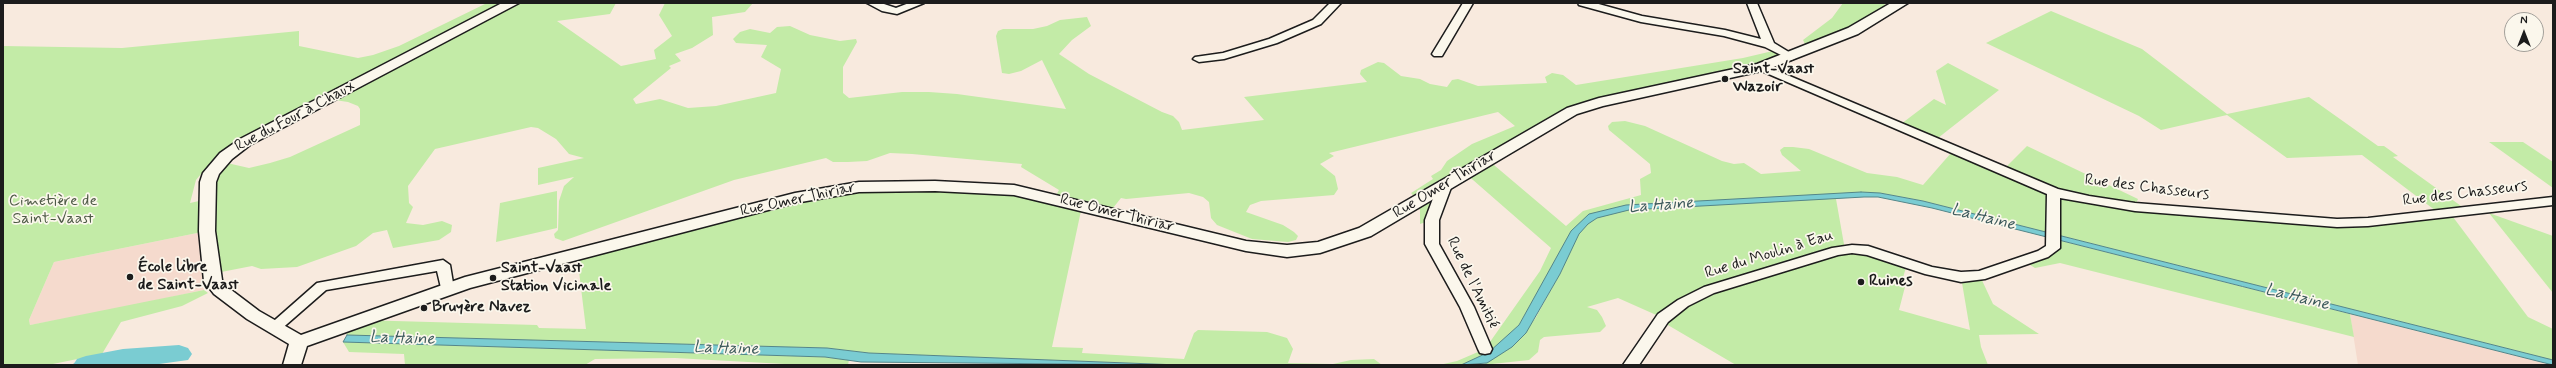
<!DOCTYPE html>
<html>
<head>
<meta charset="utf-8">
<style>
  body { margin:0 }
  #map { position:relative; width:2556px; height:368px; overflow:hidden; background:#f8eade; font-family:Mynerve,sans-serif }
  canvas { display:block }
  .frame { position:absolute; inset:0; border:4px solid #1c1c1c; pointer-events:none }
  .north { position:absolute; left:2504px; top:12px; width:40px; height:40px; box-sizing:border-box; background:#fbf7ec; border:1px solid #a29f99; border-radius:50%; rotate:0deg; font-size:11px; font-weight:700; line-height:16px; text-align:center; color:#1c1c1c }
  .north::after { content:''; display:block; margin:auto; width:14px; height:18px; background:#1c1c1c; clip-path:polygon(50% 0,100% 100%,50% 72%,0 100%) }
</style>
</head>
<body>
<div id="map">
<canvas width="2556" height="368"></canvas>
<div class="frame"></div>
<div class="north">N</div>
</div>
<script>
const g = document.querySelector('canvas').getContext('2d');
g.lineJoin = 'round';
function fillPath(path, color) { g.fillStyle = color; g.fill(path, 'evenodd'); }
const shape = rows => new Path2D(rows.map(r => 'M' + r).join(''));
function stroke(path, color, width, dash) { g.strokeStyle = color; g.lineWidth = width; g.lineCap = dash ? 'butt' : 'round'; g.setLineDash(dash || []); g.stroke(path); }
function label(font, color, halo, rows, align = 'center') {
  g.font = font + ' Mynerve,sans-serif'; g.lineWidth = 3.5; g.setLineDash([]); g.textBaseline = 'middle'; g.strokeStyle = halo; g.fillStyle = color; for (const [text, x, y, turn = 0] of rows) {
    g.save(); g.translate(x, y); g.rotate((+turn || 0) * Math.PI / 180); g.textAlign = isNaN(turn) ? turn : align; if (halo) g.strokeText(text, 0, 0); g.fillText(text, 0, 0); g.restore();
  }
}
fillPath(shape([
  [207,231,217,287,107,311,30,325,29,320,54,262],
  [2350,314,2552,365,2358,365]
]), '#f5dacd');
fillPath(shape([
  [487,3,616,3,610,14,557,21,621,66,656,59,654,50,672,36,659,15,665,3,753,3,745,12,712,17,713,35,692,48,675,54,681,61,669,66,671,68,633,99,636,104,660,99,688,108,716,106,776,93,781,69,761,57,767,45,736,43,733,39,740,32,750,29,770,33,777,27,790,26,810,35,840,41,856,39,857,42,843,67,843,93,849,98,902,92,929,92,957,94,1066,109,1042,60,1021,71,1009,74,1002,73,996,36,998,31,1003,29,1033,29,1047,26,1060,20,1087,17,1091,26,1072,40,1059,54,1089,74,1162,112,1173,116,1179,122,1182,130,1264,120,1244,97,1367,82,1360,74,1361,70,1378,62,1384,63,1401,76,1420,79,1430,84,1447,87,1452,80,1458,79,1478,86,1547,83,1545,77,1552,73,1563,75,1576,85,1743,58,1777,50,1791,57,1599,102,1488,160,1566,226,1583,211,1641,195,1640,179,1651,173,1650,164,1609,130,1608,126,1612,122,1625,121,1645,126,1722,161,1734,164,1744,163,1761,174,1801,171,1782,155,1780,150,1784,147,1793,147,1809,149,1867,173,1897,177,1923,185,1951,153,2037,189,2005,168,2027,146,2138,199,2135,206,2337,223,2440,214,2362,155,2287,158,2227,115,2161,130,2139,116,1986,43,2051,11,2142,49,2227,114,2309,97,2378,146,2384,146,2398,156,2393,157,2468,211,2450,213,2528,317,2553,329,2553,360,1923,201,1880,193,1820,201,1836,199,1845,250,1907,264,1902,281,1906,283,1899,310,1970,330,1961,277,1980,276,1993,304,2039,334,1979,335,1981,347,1988,365,1736,365,1661,321,1663,318,1618,298,1587,307,1597,310,1602,317,1606,326,1600,332,1544,337,1540,340,1538,352,1529,360,1483,365,1535,319,1564,266,1556,261,1519,325,1511,334,1489,352,1475,359,1461,365,1439,365,1457,361,1485,349,1540,271,1551,248,1465,173,1445,185,1432,220,1420,224,1420,210,1412,205,1418,201,1411,193,1433,179,1431,176,1441,170,1447,161,1472,144,1515,126,1498,112,1329,153,1334,156,1320,164,1335,176,1338,189,1334,195,1261,201,1250,205,1246,212,1283,225,1294,232,1298,236,1296,240,1288,242,1252,239,1217,225,1211,218,1209,202,1203,197,1189,193,1126,199,1121,198,1109,213,1082,206,1052,347,1083,348,1082,353,1184,359,1194,333,1198,330,1267,332,1287,338,1293,349,1288,363,1333,364,1351,360,1374,359,1382,365,1179,365,869,353,827,348,346,335,355,321,359,320,537,325,539,328,586,329,577,255,819,193,935,186,1054,199,1059,190,1021,167,1022,164,912,154,890,153,867,161,848,162,833,162,826,158,734,180,563,241,555,238,554,234,558,230,559,201,564,186,574,177,538,185,538,168,584,158,569,154,556,139,538,128,531,127,435,149,408,186,409,203,413,207,406,223,423,225,442,221,452,225,451,232,439,240,393,248,387,230,373,233,356,246,297,267,261,269,252,266,211,274,207,231,54,262,29,320,30,325,204,290,208,293,182,306,121,322,102,354,48,365,3,365,3,46,122,48,299,31,299,46,358,58,373,55,399,46],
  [331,92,328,99,348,102,358,106,360,109,360,125,290,157,270,163,249,168,227,163,211,173,208,199,190,203,196,180,217,155,244,136],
  [1843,3,1883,3,1891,10,1809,46,1805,44,1803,40,1832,18],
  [1948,63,1999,90,1938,138,1901,124,1934,99,1946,105,1936,71],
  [2489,142,2523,142,2553,162,2553,188],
  [557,191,557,228,496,242,500,203],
  [2489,213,2553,236,2553,293],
  [2054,239,2350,314,2354,337,2060,263,2035,268,2024,261,2043,254],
  [343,342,825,357,849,360,848,365,803,365,675,358,595,359,585,365,405,365,404,354,349,352]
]), '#c3eba7');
const water = shape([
  [1861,192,1880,193,1923,201,2553,360,2553,365,1932,208,1878,197,1864,197,1629,210,1597,218,1588,224,1579,234,1560,274,1526,333,1512,347,1487,363,1461,365,1489,352,1519,325,1571,231,1589,214,1626,205,1861,192],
  [347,335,827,348,869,353,1179,365,861,362,825,357,343,342,347,335],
  [173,351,169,357,97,365,70,365,128,354,173,351]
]);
fillPath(water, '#7accd2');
stroke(water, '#548689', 1);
fillPath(shape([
  [179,345,188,348,192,354,188,360,152,365,73,365,77,359,86,356,123,349,179,345]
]), '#7accd2');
const minor = shape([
  [867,3,881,3,896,8,909,3,924,3,897,14,882,11,867,3],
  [1330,3,1341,3,1321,24,1277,43,1224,59,1199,62,1193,59,1195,57,1223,53,1269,39,1313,20,1330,3],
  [1463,3,1473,3,1442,56,1434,56,1432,54,1463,3],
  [1578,3,1595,3,1642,16,1725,30,1761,39,1747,3,1757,3,1774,43,1797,57,1791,60,1765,47,1724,36,1641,22,1579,5,1578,3],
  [1761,64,2058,189,2089,196,2135,203,2337,219,2368,218,2553,197,2553,205,2368,226,2337,227,2135,211,2060,198,2060,248,2048,257,1985,279,1961,282,1925,274,1867,255,1852,253,1838,255,1714,293,1688,306,1668,322,1639,365,1623,365,1658,314,1678,300,1704,287,1832,248,1852,245,1868,246,1932,267,1961,272,1979,271,2038,251,2046,246,2047,194,1757,69,1755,67,1761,64],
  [1445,181,1452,185,1439,220,1439,244,1474,307,1492,349,1490,353,1485,354,1480,353,1478,349,1460,307,1425,244,1425,220,1438,185,1445,181],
  [443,260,450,265,454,289,452,292,442,292,437,271,326,290,279,331,269,331,267,327,317,283,443,260]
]);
const tertiary = shape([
  [502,3,519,3,250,145,232,159,219,174,216,182,215,231,222,280,226,286,259,311,301,335,465,277,795,193,859,182,935,181,1014,185,1246,241,1287,245,1318,242,1359,228,1567,108,1599,98,1757,64,1848,28,1891,3,1908,3,1858,34,1766,70,1603,106,1577,114,1371,236,1320,253,1287,257,1246,251,1014,195,935,191,859,192,795,203,470,288,307,346,301,365,283,365,289,344,247,319,214,294,204,281,199,231,200,182,203,173,220,153,240,139,502,3]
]);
stroke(minor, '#1c1c1c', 3);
stroke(tertiary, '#1c1c1c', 3);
fillPath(minor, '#fbf7ec');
fillPath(tertiary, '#fbf7ec');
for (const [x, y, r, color] of [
  [1725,79,4,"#1c1c1c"],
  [130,277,4,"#1c1c1c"],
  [493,278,4,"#1c1c1c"],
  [1861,282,4,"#1c1c1c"],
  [424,308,4,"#1c1c1c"]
]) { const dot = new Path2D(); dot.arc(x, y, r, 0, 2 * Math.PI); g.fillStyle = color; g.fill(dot); stroke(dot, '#fbf7ec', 1.5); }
label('bold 16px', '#1c1c1c', '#fbf7ec', [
  ["Saint-Vaast",1733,70],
  ["Wazoir",1733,88],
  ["École libre",138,268],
  ["de Saint-Vaast",138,286],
  ["Saint-Vaast",501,269],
  ["Station Vicinale",501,287],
  ["Ruines",1869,282],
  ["Bruyère Navez",432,308]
], 'left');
label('16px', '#1c1c1c', '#fbf7ec', [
  ["Rue du Four à Chaux",295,117,-28],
  ["Rue Omer Thiriar",1445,185,-31],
  ["Rue des Chasseurs",2147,188,7],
  ["Rue des Chasseurs",2465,194,-7],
  ["Rue Omer Thiriar",798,200,-12],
  ["Rue Omer Thiriar",1117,214,14],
  ["Rue du Moulin à Eau",1769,255,-17],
  ["Rue de l'Amitié",1472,283,64]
]);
label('16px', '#4e5a46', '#fbf7ec', [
  ["Cimetière de",53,202],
  ["Saint-Vaast",53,220]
]);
label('italic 17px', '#3d5a5c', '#fbf7ec', [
  ["La Haine",1661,206,-4],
  ["La Haine",1983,218,14],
  ["La Haine",2297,298,14],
  ["La Haine",402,339,2],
  ["La Haine",726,349,2]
]);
</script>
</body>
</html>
